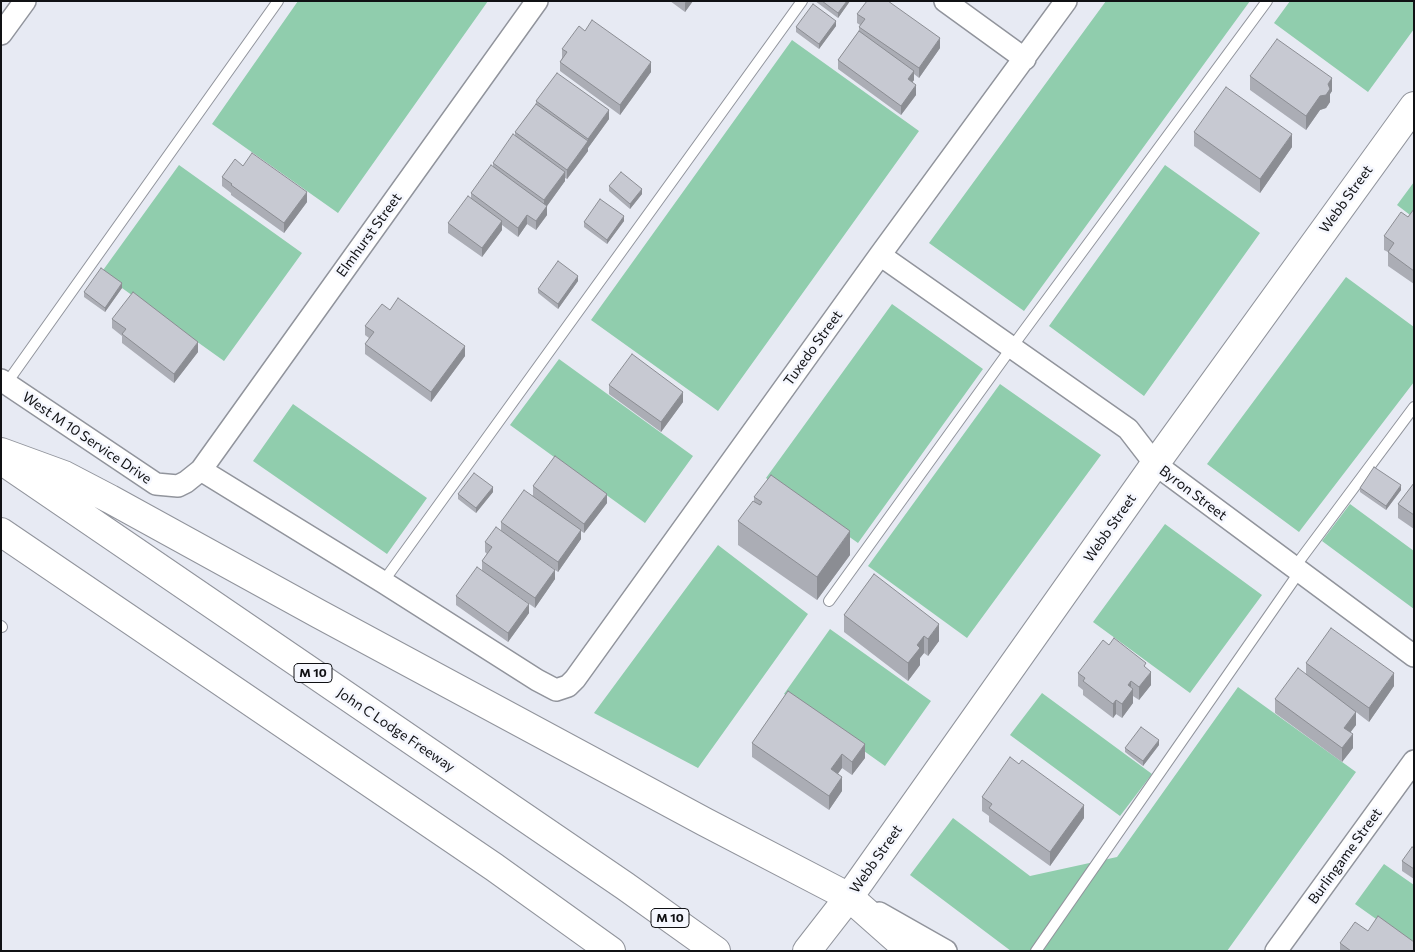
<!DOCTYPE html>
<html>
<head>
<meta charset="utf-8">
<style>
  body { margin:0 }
  #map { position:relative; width:1415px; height:952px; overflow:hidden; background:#e7eaf3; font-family:Commissioner,sans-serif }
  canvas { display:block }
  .frame { position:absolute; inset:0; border:2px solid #101114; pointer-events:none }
</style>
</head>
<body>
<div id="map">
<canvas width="1415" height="952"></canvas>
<div class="frame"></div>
</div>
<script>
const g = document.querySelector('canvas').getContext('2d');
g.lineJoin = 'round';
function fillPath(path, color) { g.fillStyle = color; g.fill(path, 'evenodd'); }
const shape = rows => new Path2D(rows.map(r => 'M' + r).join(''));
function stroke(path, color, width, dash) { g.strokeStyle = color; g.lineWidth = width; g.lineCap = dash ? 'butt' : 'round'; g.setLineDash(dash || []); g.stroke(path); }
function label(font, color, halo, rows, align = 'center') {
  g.font = font + ' Commissioner,sans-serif'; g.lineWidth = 5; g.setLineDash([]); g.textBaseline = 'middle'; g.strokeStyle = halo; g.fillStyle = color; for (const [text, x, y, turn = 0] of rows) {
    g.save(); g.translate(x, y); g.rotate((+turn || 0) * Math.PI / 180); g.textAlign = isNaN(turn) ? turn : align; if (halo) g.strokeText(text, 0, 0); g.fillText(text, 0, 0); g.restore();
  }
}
fillPath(shape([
  [298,1,488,1,338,213,212,124],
  [1106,1,1250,1,1024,311,929,243],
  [1290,1,1414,1,1414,29,1368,92,1274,23],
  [792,40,919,131,718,411,591,320],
  [179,165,302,253,224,361,101,273],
  [1165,165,1260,233,1144,396,1049,326],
  [1414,182,1414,218,1397,205],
  [1346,277,1414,327,1414,382,1299,532,1207,464],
  [892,304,983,369,858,543,766,478],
  [559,359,693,456,645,523,510,425],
  [1000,384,1101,455,967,638,868,566],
  [293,404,427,498,387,554,253,461],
  [1350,504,1414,551,1414,609,1322,541],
  [1165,524,1262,595,1190,693,1093,622],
  [718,545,808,614,698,768,594,713],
  [830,629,931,701,885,766,784,694],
  [1238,687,1356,772,1227,951,1011,951,910,875,953,818,1030,876,1117,857],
  [1042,693,1152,774,1120,816,1010,735],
  [1384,864,1414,885,1414,946,1355,904]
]), '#90cdad');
const lane = shape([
  [6,384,278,1],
  [1294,568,1414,407],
  [383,582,802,1],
  [829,601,1012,347,1267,1],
  [1,626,2,627],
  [1036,951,1300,571]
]);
const street = shape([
  [945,1,1025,59],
  [1,34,25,1],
  [880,255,1128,429,1155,464,1414,656],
  [1,380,156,484,178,486,186,482,201,470,537,1],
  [201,470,383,582,537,680,556,690,568,686,575,679,880,255,1066,1],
  [879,913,946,951],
  [1276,951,1414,761]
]);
const secondary = shape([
  [807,951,849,897,1155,464,1414,106]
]);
const highway = shape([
  [1,452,64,475,110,499,319,614,705,822,849,897,910,951],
  [7,464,625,886,716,951],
  [1,532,494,867,611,951]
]);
stroke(lane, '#91949c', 12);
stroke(street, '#91949c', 24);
stroke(secondary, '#91949c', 30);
stroke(highway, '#91949c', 30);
stroke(lane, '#fff', 10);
stroke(street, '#fff', 21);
stroke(secondary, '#fff', 28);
stroke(highway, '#fff', 28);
fillPath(shape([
  [670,1,693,1,685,12],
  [815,1,850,1,838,18],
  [857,14,940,48,919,78,914,74,914,80,912,82,916,95,901,115,838,69,838,60,859,31,859,27,860,25,857,23],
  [836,26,819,49,796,32,796,27],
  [562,49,651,72,620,115,560,71,560,62,562,58],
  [1250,76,1332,91,1330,94,1330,102,1326,108,1320,110,1306,130,1250,90],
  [536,101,609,119,588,148,588,147,588,151,567,179,565,178,565,181,547,206,547,215,536,230,527,224,518,237,502,225,502,230,482,257,448,233,448,223,471,198,471,193,493,166,493,163,515,136,515,132,536,104],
  [1194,132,1292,147,1260,193,1194,146],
  [243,166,307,202,284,233,231,195,231,193,222,186,222,177],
  [609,186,642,194,630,209,609,191],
  [1414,209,1414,284,1388,266,1388,252,1384,250,1384,236,1408,217],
  [624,221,607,244,584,227,584,222],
  [578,281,558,309,538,293,538,289],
  [122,288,105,312,84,297,84,292],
  [390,310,465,356,431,402,365,354,365,344,369,338,365,335,365,326],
  [112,319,198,352,174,383,122,343,122,336,112,328],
  [609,385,683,402,661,432,609,394],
  [1414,483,1414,529,1398,518,1398,504],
  [533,486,607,503,584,533,581,531,581,539,558,572,501,531,501,522,533,495],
  [1360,488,1401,490,1386,510,1360,492],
  [493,492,476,513,458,499,458,494],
  [754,497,850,555,817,600,738,545,738,521,754,502],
  [485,542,555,579,535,608,514,593,529,613,508,642,456,605,456,596,482,571,482,561,487,554,485,552],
  [874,574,939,641,928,656,924,653,920,658,920,665,908,681,844,632,844,615],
  [1109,645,1146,668,1151,685,1139,700,1133,696,1133,703,1122,718,1116,714,1113,718,1083,695,1083,690,1078,686,1078,673],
  [1306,663,1394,686,1369,722,1356,712,1356,725,1350,732,1353,748,1342,762,1275,713,1275,699,1306,674],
  [788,691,865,758,852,775,842,768,838,774,842,791,829,810,752,757,752,743],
  [1159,745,1143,766,1125,752,1125,748],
  [982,797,1084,818,1050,866,989,822,989,816,982,811],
  [1414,848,1414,879,1402,871,1402,861],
  [1368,931,1414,951,1340,951,1340,943]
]), '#abadb5');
fillPath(shape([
  [686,1,693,1,685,12,685,3],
  [847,1,850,1,838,18,838,13],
  [836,21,836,26,819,49,819,44],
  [940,38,940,48,919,78,919,68],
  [651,62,651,72,620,115,620,105],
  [914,71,914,80,908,88,908,79],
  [1332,78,1332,91,1330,94,1330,102,1326,108,1320,110,1306,130,1306,116],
  [916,85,916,95,901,115,901,106],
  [609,110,609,119,588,148,588,139],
  [1292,134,1292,147,1260,193,1260,179],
  [588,141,588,151,567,179,567,170],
  [565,172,565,181,547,206,547,215,536,230,536,221,544,210,544,200],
  [642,189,642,194,630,209,630,204],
  [307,192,307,202,284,233,284,223],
  [527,215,527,224,518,237,518,228],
  [624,216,624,221,607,244,607,240],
  [502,221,502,230,482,257,482,248],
  [578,276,578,281,558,309,558,304],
  [122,283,122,288,105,312,105,308],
  [198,342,198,352,174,383,174,374],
  [465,346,465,356,431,402,431,392],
  [683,392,683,402,661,432,661,422],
  [1401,485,1401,490,1386,510,1386,506],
  [493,487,493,492,476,513,476,508],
  [607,494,607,503,584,533,584,524],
  [581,530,581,539,558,572,558,562],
  [850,531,850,555,817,600,817,577],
  [555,570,555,579,535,608,535,598],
  [529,604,529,613,508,642,508,633],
  [939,624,939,641,928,656,928,639],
  [924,636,924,653,920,658,920,665,908,681,908,663,917,645],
  [1151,672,1151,685,1139,700,1139,687],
  [1394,673,1394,686,1369,722,1369,708],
  [1131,681,1131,691,1133,689,1133,703,1122,718,1122,704,1128,685],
  [1116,700,1116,714,1113,718,1113,704],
  [1356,712,1356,725,1344,741,1344,728],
  [1353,734,1353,748,1342,762,1342,748],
  [1159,740,1159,745,1143,766,1143,761],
  [865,744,865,758,852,775,852,762],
  [842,754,842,768,831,783,831,769],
  [842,777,842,791,829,810,829,796],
  [1084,805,1084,818,1050,866,1050,852]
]), '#8b8d93');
const building = shape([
  [822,1,847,1,838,13,822,1],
  [867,1,888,1,940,38,919,68,859,27,865,19,857,14,867,1],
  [813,4,836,21,819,44,796,27,813,4],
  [592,20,651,62,620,105,560,62,567,52,562,49,579,26,585,31,592,20],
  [859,31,914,71,908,79,916,85,901,106,838,60,859,31],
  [1277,39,1332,78,1328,84,1330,89,1326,95,1320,96,1306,116,1250,76,1277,39],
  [557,73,609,110,588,139,536,101,557,73],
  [1226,87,1292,134,1260,179,1194,132,1226,87],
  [536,104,588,141,567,170,515,132,536,104],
  [513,134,565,172,544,200,493,163,513,134],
  [252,153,307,192,284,223,231,185,232,184,222,177,235,159,243,166,252,153],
  [491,165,547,206,536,221,527,215,518,228,471,193,491,165],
  [621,172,642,189,630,204,609,186,621,172],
  [468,196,502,221,482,248,448,223,468,196],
  [600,199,624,216,607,240,584,222,600,199],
  [1414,209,1414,271,1388,252,1394,243,1384,236,1401,212,1408,217,1414,209],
  [558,261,578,276,558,304,538,289,558,261],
  [101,268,122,283,105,308,84,292,101,268],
  [133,292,198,342,174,374,122,334,126,329,112,319,133,292],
  [398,298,465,346,431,392,365,344,374,332,365,326,382,304,390,310,398,298],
  [632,354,683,392,661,422,609,385,632,354],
  [555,456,607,494,584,524,533,486,555,456],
  [1374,467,1401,485,1386,506,1360,488,1374,467],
  [474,473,493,487,476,508,458,494,474,473],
  [771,475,850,531,817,577,738,521,753,501,760,505,762,502,754,497,771,475],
  [1414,483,1414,515,1398,504,1414,483],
  [524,490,581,530,558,562,501,522,524,490],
  [496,527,555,570,535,598,482,561,492,547,485,542,496,527],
  [477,567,529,604,508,633,456,596,477,567],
  [874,574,939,624,928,639,924,636,917,645,920,648,908,663,844,615,874,574],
  [1331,628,1394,673,1369,708,1306,663,1331,628],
  [1114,638,1146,663,1144,666,1151,672,1139,687,1131,681,1128,685,1133,689,1122,704,1116,700,1113,704,1083,681,1085,678,1078,673,1103,640,1109,645,1114,638],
  [1298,668,1356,712,1344,728,1353,734,1342,748,1275,699,1298,668],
  [788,691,865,744,852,762,842,754,831,769,842,777,829,796,752,743,788,691],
  [1141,727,1159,740,1143,761,1125,748,1141,727],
  [1010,757,1019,764,1022,760,1084,805,1050,852,989,808,992,804,982,797,1010,757],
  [1412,847,1414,848,1414,869,1402,861,1412,847],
  [1378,916,1414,942,1414,951,1351,951,1340,943,1355,922,1368,931,1378,916]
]);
fillPath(building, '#c7c9d2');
stroke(building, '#8b8d93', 1);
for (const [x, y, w] of [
  [313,673,38],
  [670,918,38]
]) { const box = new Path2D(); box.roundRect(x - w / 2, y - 9.5, w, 19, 4); g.fillStyle = '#f5f7fe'; g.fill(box); stroke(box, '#101114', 1); }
label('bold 12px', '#101114', null, [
  ["M 10",313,673],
  ["M 10",670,918]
]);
label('14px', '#101114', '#f5f7fe', [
  ["Webb Street",1346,199,-54],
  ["Elmhurst Street",369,235,-54],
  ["Tuxedo Street",813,348,-54],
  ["West M 10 Service Drive",87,438,34],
  ["Byron Street",1193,493,37],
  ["Webb Street",1110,528,-55],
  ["John C Lodge Freeway",396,730,34],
  ["Burlingame Street",1345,856,-54],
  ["Webb Street",876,859,-55]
]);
</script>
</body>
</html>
